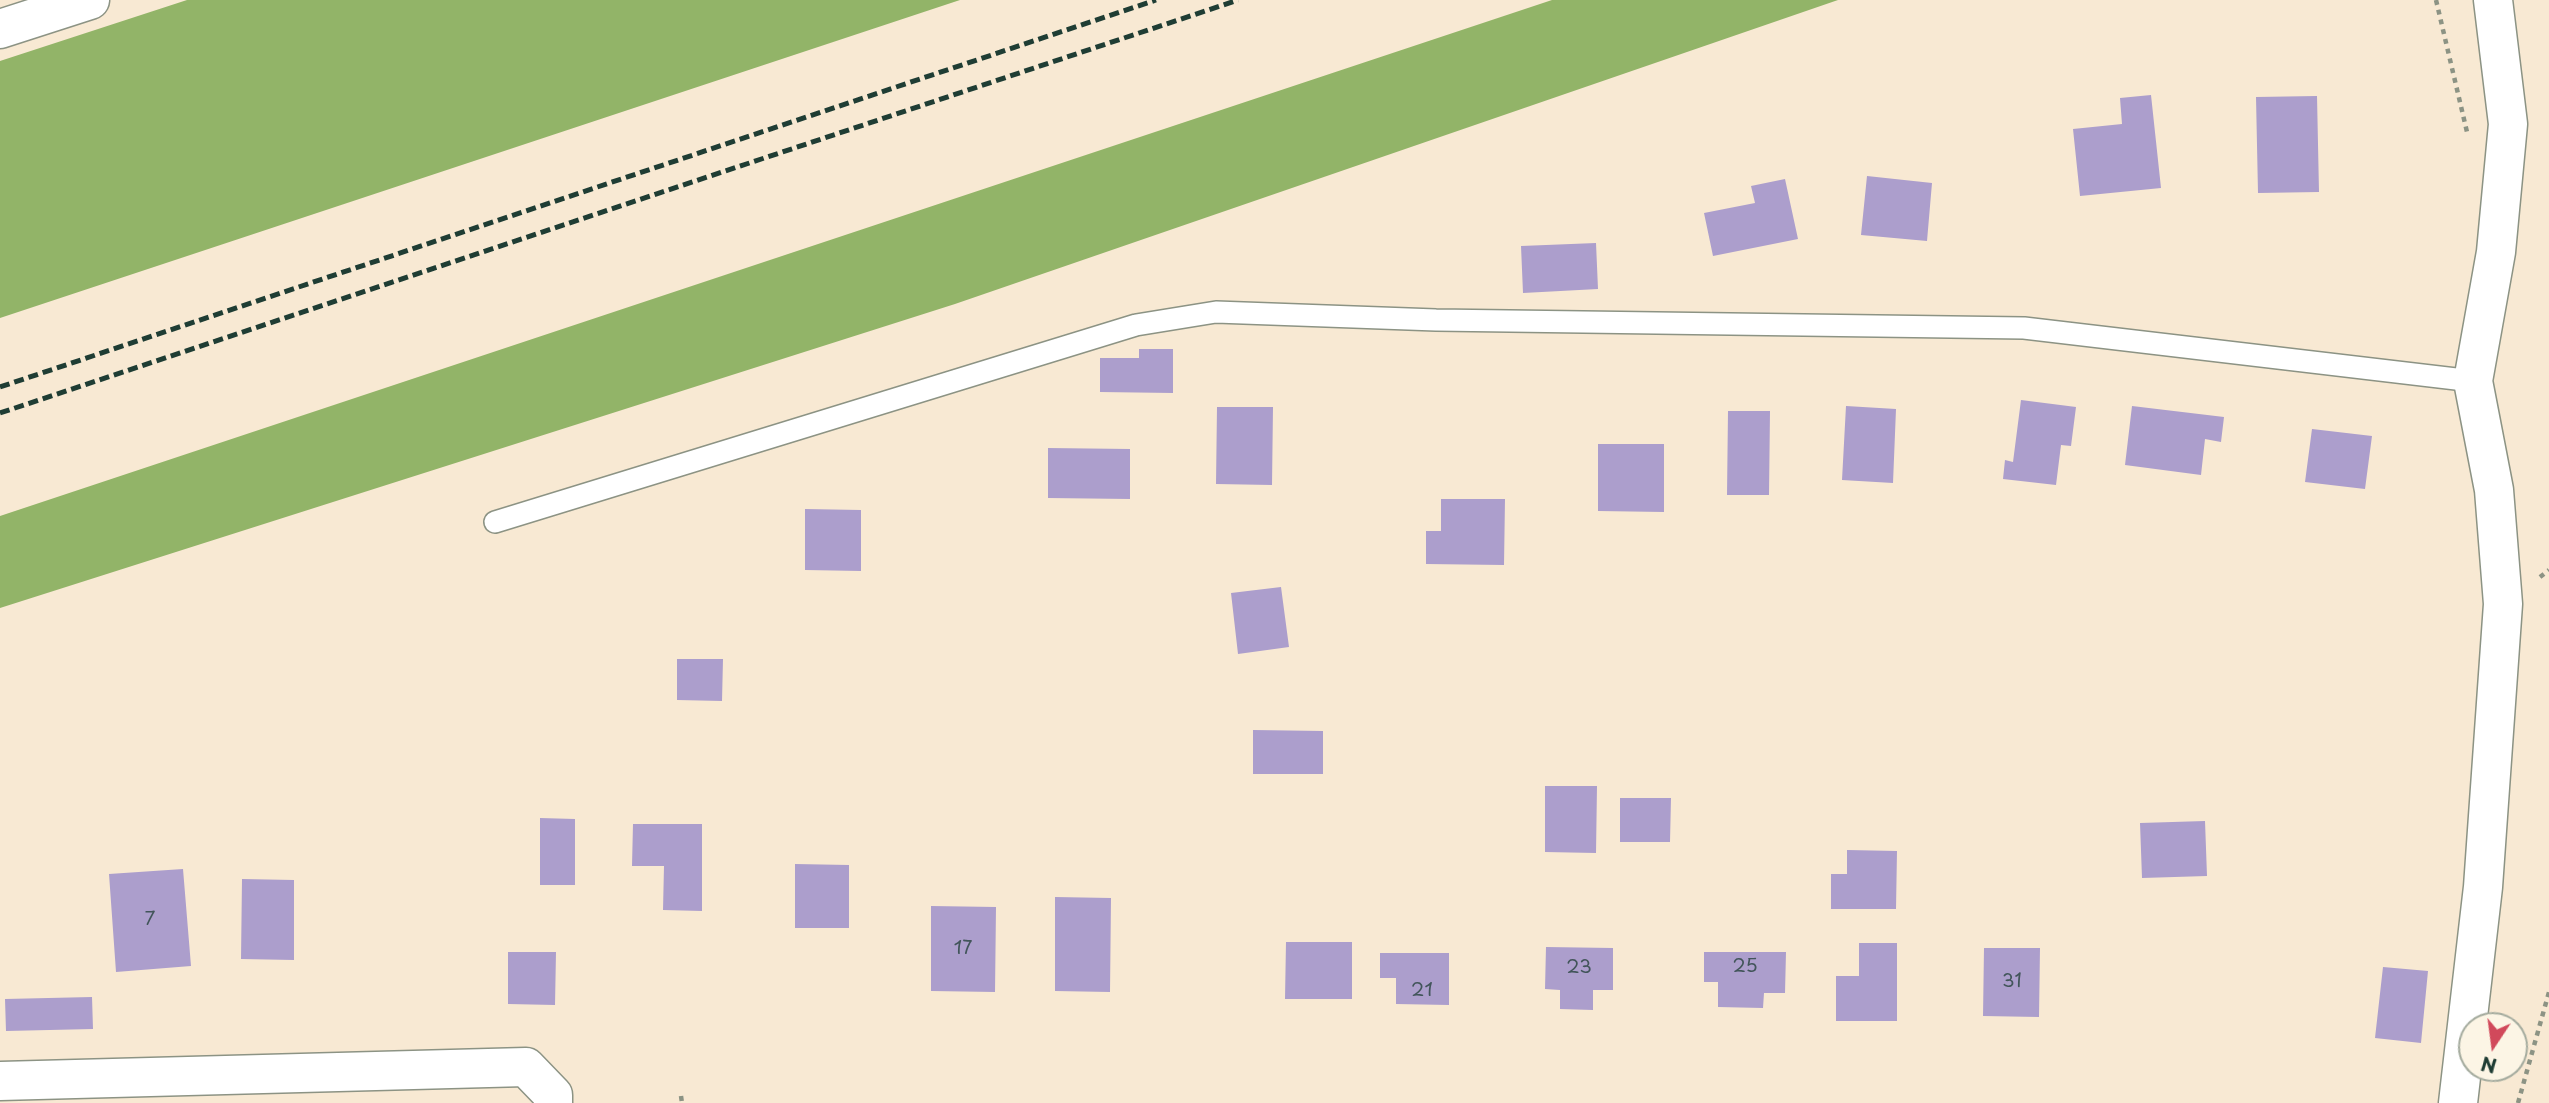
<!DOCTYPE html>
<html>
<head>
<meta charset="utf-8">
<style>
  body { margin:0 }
  #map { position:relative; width:2549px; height:1103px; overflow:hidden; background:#f8e9d3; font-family:"Playpen Sans",sans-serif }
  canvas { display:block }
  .north { position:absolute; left:2458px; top:1012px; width:70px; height:70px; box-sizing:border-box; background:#fcf5e5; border:2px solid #a4ab9e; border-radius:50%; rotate:193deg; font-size:19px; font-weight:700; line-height:28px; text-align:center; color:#1f3d34 }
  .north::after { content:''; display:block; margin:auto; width:24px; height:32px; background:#d1495b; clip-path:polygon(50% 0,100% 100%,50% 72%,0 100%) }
</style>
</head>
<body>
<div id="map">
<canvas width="2549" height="1103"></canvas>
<div class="north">N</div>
</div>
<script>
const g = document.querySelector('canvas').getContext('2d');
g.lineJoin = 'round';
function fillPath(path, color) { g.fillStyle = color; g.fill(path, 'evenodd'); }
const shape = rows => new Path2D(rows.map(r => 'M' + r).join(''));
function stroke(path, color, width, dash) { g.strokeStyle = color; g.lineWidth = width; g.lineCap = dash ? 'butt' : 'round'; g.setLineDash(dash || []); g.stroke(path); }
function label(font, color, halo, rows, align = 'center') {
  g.font = font + ' "Playpen Sans",sans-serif'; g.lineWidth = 5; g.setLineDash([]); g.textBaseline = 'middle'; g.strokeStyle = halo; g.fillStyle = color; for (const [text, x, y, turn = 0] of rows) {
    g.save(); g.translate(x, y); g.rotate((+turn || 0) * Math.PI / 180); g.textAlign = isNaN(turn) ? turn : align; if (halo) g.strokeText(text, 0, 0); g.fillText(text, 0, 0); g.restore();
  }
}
fillPath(shape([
  [187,0,960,0,0,318,0,61],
  [1552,0,1838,0,955,304,0,608,0,516]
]), '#92b468');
fillPath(shape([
  [2151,95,2161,188,2080,196,2073,129,2122,124,2120,98],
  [2317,96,2319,192,2258,193,2256,97],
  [1867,176,1932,183,1927,241,1861,235],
  [1785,179,1798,239,1713,256,1704,213,1755,203,1751,186],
  [1596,243,1598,289,1523,293,1521,246],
  [1139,349,1173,349,1173,393,1100,392,1100,358,1139,358],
  [2021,400,2076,407,2071,446,2061,445,2056,485,2003,479,2005,460,2013,462],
  [1846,406,1896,409,1893,483,1842,480],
  [2132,406,2224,417,2221,442,2205,439,2201,475,2125,465],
  [1217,407,1273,407,1272,485,1216,484],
  [1728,411,1770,411,1769,495,1727,495],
  [2312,429,2372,436,2365,489,2305,482],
  [1598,444,1664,444,1664,512,1598,511],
  [1048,448,1130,449,1130,499,1048,498],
  [1441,499,1505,499,1504,565,1426,564,1426,531,1441,531],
  [805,509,861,510,861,571,805,570],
  [1281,587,1289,647,1238,654,1231,593],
  [677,659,723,659,722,701,677,700],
  [1253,730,1323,731,1323,774,1253,774],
  [1545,786,1597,786,1596,853,1545,852],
  [1620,798,1671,798,1670,842,1620,842],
  [540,818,575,819,575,885,540,885],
  [2205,821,2207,876,2142,878,2140,823],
  [633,824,702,824,702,911,663,910,664,866,632,866],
  [1847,850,1897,851,1896,909,1831,909,1831,874,1847,874],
  [795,864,849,865,849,928,795,928],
  [183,869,191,966,116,972,109,874],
  [242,879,294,880,294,960,241,959],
  [1055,897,1111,898,1110,992,1055,991],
  [931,906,996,907,995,992,931,991],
  [1286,942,1352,942,1352,999,1285,999],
  [1859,943,1897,943,1897,1021,1836,1021,1836,976,1859,976],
  [1546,947,1613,948,1613,990,1593,990,1593,1010,1560,1009,1560,990,1545,989],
  [1984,948,2040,948,2039,1017,1983,1016],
  [508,952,556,952,555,1005,508,1004],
  [1704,952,1786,952,1785,993,1764,993,1763,1008,1718,1007,1718,982,1704,982],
  [1380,953,1449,953,1449,1005,1396,1004,1396,978,1380,978],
  [2383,967,2428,971,2421,1043,2375,1038],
  [92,997,93,1029,6,1031,5,999]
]), '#ac9ecc');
const lane = shape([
  [495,522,1136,325,1216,312,1436,320,2024,328,2473,381]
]);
const street = shape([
  [0,29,90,0],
  [0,1081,526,1067,553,1095,553,1103],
  [2458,1103,2483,887,2503,604,2494,490,2473,381,2496,252,2508,124,2493,0]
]);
stroke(lane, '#8c9384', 24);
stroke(street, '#8c9384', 41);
stroke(shape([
  [2436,0,2467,132],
  [2540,577,2549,570],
  [681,1096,682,1103],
  [2518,1103,2549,992]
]), '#8c9384', 4.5, [5, 5]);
stroke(lane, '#fff', 21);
stroke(street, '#fff', 38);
stroke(shape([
  [0,387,1156,0],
  [0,413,1238,0]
]), '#1f3d34', 5, [10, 5]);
label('19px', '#42555a', null, [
  ["7",150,920],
  ["17",963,949],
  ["25",1745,967],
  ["23",1579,968],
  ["31",2012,982],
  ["21",1422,991]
]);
</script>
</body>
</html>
